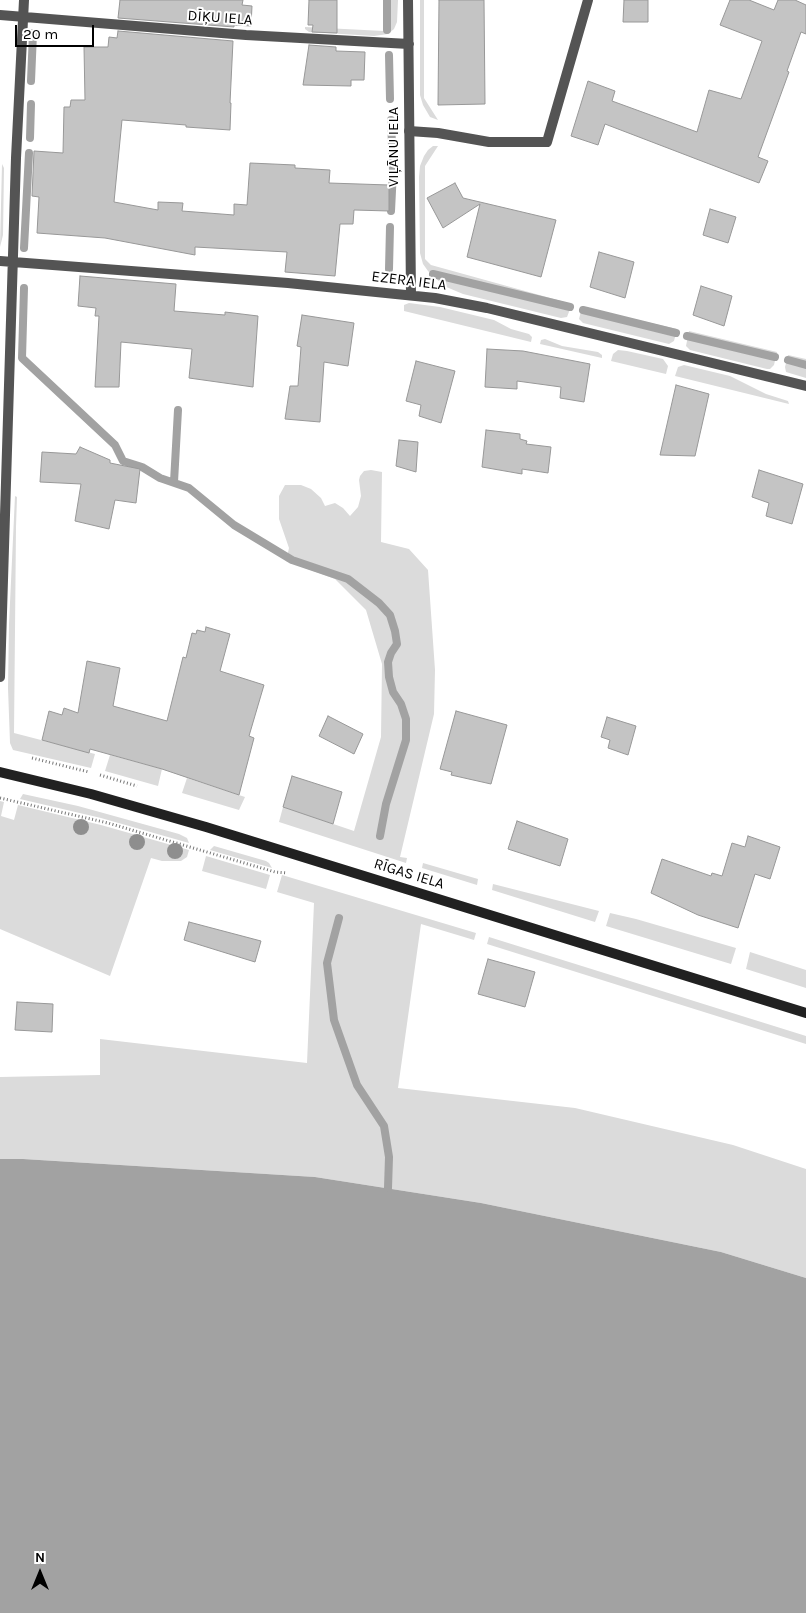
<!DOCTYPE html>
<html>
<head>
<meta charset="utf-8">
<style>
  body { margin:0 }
  #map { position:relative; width:806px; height:1613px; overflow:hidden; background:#fff; font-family:Karla,sans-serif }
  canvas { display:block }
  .north { position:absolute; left:15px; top:1548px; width:50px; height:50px; -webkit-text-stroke:4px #fff; paint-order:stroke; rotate:0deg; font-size:14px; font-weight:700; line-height:20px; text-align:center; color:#000 }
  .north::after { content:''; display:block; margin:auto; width:18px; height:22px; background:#000; clip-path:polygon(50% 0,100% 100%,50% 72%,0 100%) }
  .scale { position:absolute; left:15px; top:25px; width:79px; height:22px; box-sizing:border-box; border:2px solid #000; border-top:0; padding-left:6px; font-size:15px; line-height:18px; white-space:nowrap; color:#000; -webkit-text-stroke:4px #fff; paint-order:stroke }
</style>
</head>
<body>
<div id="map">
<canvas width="806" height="1613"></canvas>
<div class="north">N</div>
<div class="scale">20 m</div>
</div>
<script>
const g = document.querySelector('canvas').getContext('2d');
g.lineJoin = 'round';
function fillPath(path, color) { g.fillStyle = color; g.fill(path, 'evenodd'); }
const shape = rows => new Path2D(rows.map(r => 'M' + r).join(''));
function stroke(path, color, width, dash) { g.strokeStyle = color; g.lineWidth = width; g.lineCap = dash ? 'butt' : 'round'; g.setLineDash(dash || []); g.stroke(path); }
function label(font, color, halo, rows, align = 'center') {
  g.font = font + ' Karla,sans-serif'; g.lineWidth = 4; g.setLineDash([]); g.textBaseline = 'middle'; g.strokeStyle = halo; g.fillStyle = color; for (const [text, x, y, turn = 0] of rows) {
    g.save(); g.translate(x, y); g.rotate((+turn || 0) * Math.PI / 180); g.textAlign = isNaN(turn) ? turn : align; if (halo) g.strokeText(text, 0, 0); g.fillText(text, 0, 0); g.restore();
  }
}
fillPath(shape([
  [385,0,398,0,397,22,394,29,388,34,374,36,309,32,305,29,305,27,384,31],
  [420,0,424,0,424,98,438,120,430,117,423,105,420,95],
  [433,146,438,146,425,166,425,259,431,265,572,304,567,317,561,318,463,294,444,286,428,271,423,264,420,253,419,177,420,166,424,156,428,150],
  [2,164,4,168,3,235,0,247],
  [409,303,440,307,494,320,511,329,529,334,532,337,531,342,404,311,404,305],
  [582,307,677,329,674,341,669,344,583,323,579,319],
  [689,331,777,352,774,365,770,369,767,369,690,350,686,346],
  [545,339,562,346,598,352,602,355,602,358,540,344,541,340],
  [618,350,627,351,663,359,668,366,666,374,611,361,613,354],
  [788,355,806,359,806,378,786,372,785,367],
  [684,365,730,376,766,394,788,401,789,404,675,376,678,367],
  [371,470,382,472,381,542,409,549,428,570,435,670,434,714,400,857,407,858,406,863,279,822,283,807,354,831,381,737,382,664,366,610,335,579,286,561,289,548,279,519,279,496,285,485,301,485,311,489,321,498,325,506,335,503,343,508,350,516,358,507,361,496,359,480,360,476,364,471],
  [15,496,17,497,16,527,14,733,95,754,91,768,13,750,10,743,8,688,9,624],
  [110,755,162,769,158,786,105,771],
  [187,778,245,797,239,810,182,793],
  [23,794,78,806,179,834,187,838,189,843,101,818,20,799],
  [0,801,4,802,1,816,14,820,18,805,101,825,189,850,187,857,181,861,162,861,151,858,110,976,0,929],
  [214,846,266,861,269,863,272,868,210,850],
  [206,856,270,875,266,889,202,871],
  [423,863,478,879,477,885,422,868],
  [282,875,476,933,474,940,421,924,398,1088,575,1108,733,1145,806,1169,806,1278,721,1252,481,1203,315,1177,23,1159,0,1159,0,1077,100,1075,100,1039,307,1063,314,903,277,892],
  [493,884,599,911,595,922,492,890],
  [610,913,636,919,736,948,731,964,606,926],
  [489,937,806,1036,806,1044,487,944],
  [750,952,806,970,806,988,746,969]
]), '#dbdbdb');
fillPath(shape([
  [0,1159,23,1159,315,1177,481,1203,721,1252,806,1278,806,1613,0,1613]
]), '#a2a2a2');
stroke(shape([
  [387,30,387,0],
  [389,55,390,99],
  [31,81,33,33],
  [391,120,393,170,391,211],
  [30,138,31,104],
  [24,248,29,153],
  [389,269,390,227],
  [433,274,570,307],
  [24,288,22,358,115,445,123,461,142,467,160,478,189,488,234,525,292,560,348,579,379,603,390,615,395,631,397,644,391,653,388,662,389,677,393,692,401,704,406,719,406,740,386,804,380,836],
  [583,310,676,333],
  [687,336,775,357],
  [788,360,806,365],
  [174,482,178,410],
  [339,918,327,963,334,1020,357,1085,384,1126,389,1157,388,1188]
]), '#a2a2a2', 8);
const building = shape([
  [120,0,243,0,242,5,252,6,251,26,234,25,234,27,118,18,120,0],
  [309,0,337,0,337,33,312,32,313,25,308,25,309,0],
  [439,0,484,0,485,104,438,105,439,0],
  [624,0,648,0,648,22,623,22,624,0],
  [730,0,749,0,774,10,778,0,795,0,806,5,806,34,801,32,787,71,789,72,758,157,768,161,759,183,605,124,598,145,571,136,588,81,615,91,612,101,697,132,709,90,741,99,762,41,720,25,730,0],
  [118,31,233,41,230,103,231,103,230,130,186,127,186,125,122,120,114,202,158,210,158,202,183,203,182,211,234,215,234,204,247,205,250,163,295,165,295,168,330,170,329,183,389,185,389,211,354,210,353,224,340,224,335,276,285,272,287,252,195,247,195,255,105,238,37,233,39,197,32,196,34,151,63,153,64,107,70,107,71,100,85,100,84,47,108,47,109,37,117,38,118,31],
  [309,45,336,47,336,51,365,52,364,80,351,80,351,86,303,85,309,45],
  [455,183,463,198,556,220,541,277,467,257,480,204,443,228,427,198,455,183],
  [710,209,736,217,728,243,703,235,710,209],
  [599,252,634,262,625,298,590,287,599,252],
  [80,276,176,284,174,311,225,315,225,312,258,316,253,387,189,378,192,349,121,342,119,387,95,387,99,316,95,316,96,308,78,306,80,276],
  [701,286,732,296,724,326,693,315,701,286],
  [302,315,354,323,348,366,324,362,320,422,285,419,290,386,298,386,301,347,297,346,302,315],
  [487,349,523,351,590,364,584,402,560,398,561,387,517,381,517,389,485,387,487,349],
  [416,361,455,371,441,423,419,416,421,405,406,401,416,361],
  [676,385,709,394,695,456,660,455,676,385],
  [486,430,520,434,520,439,527,441,526,444,551,447,548,473,522,469,522,474,482,467,486,430],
  [399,440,418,442,416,472,396,466,399,440],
  [80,447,110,460,110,463,140,469,136,503,115,500,109,529,75,521,81,484,40,482,42,452,76,454,80,447],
  [759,470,803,484,792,524,766,516,769,503,752,497,759,470],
  [206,627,230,634,220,671,264,685,249,736,254,738,239,795,162,769,90,749,89,753,42,740,49,711,62,715,64,708,78,713,87,661,120,668,113,706,167,721,183,657,186,658,192,633,196,634,197,630,205,632,206,627],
  [456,711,507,725,491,784,451,775,452,772,440,769,456,711],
  [328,716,363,734,354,754,319,736,328,716],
  [607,717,636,726,628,755,608,748,610,740,601,737,607,717],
  [292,776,342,792,333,824,283,807,292,776],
  [517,821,568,839,560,866,508,849,517,821],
  [748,836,780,847,770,879,755,874,738,928,698,915,651,893,662,859,711,876,712,873,722,876,732,843,745,847,748,836],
  [189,922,261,941,255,962,184,940,189,922],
  [488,959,535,972,525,1007,478,994,488,959],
  [17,1002,53,1004,52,1032,15,1030,17,1002]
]);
fillPath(building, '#c4c4c4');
stroke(building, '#989898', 1);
stroke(shape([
  [32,758,89,772],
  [100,775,137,786],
  [0,798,108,823,275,872,287,873]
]), '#767676', 3, [1, 2.5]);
stroke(shape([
  [409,131,438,133,489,142,547,142,588,0]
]), '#545454', 10);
stroke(shape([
  [408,0,411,295],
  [0,15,246,35,409,44],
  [0,261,288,283,435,298,487,308,806,386],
  [0,677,16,158,24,0]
]), '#545454', 10);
stroke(shape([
  [0,772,91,794,206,827,806,1013]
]), '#212121', 10);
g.fillStyle = '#8e8e8e';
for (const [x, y] of [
  [81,827],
  [137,842],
  [175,851]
]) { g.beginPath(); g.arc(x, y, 8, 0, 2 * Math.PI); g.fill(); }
label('15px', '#000', '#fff', [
  ["DĪĶU IELA",220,18,4],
  ["VIĻĀNU IELA",394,147,-90],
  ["EZERA IELA",409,281,7],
  ["RĪGAS IELA",409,874,17]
]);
</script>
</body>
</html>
